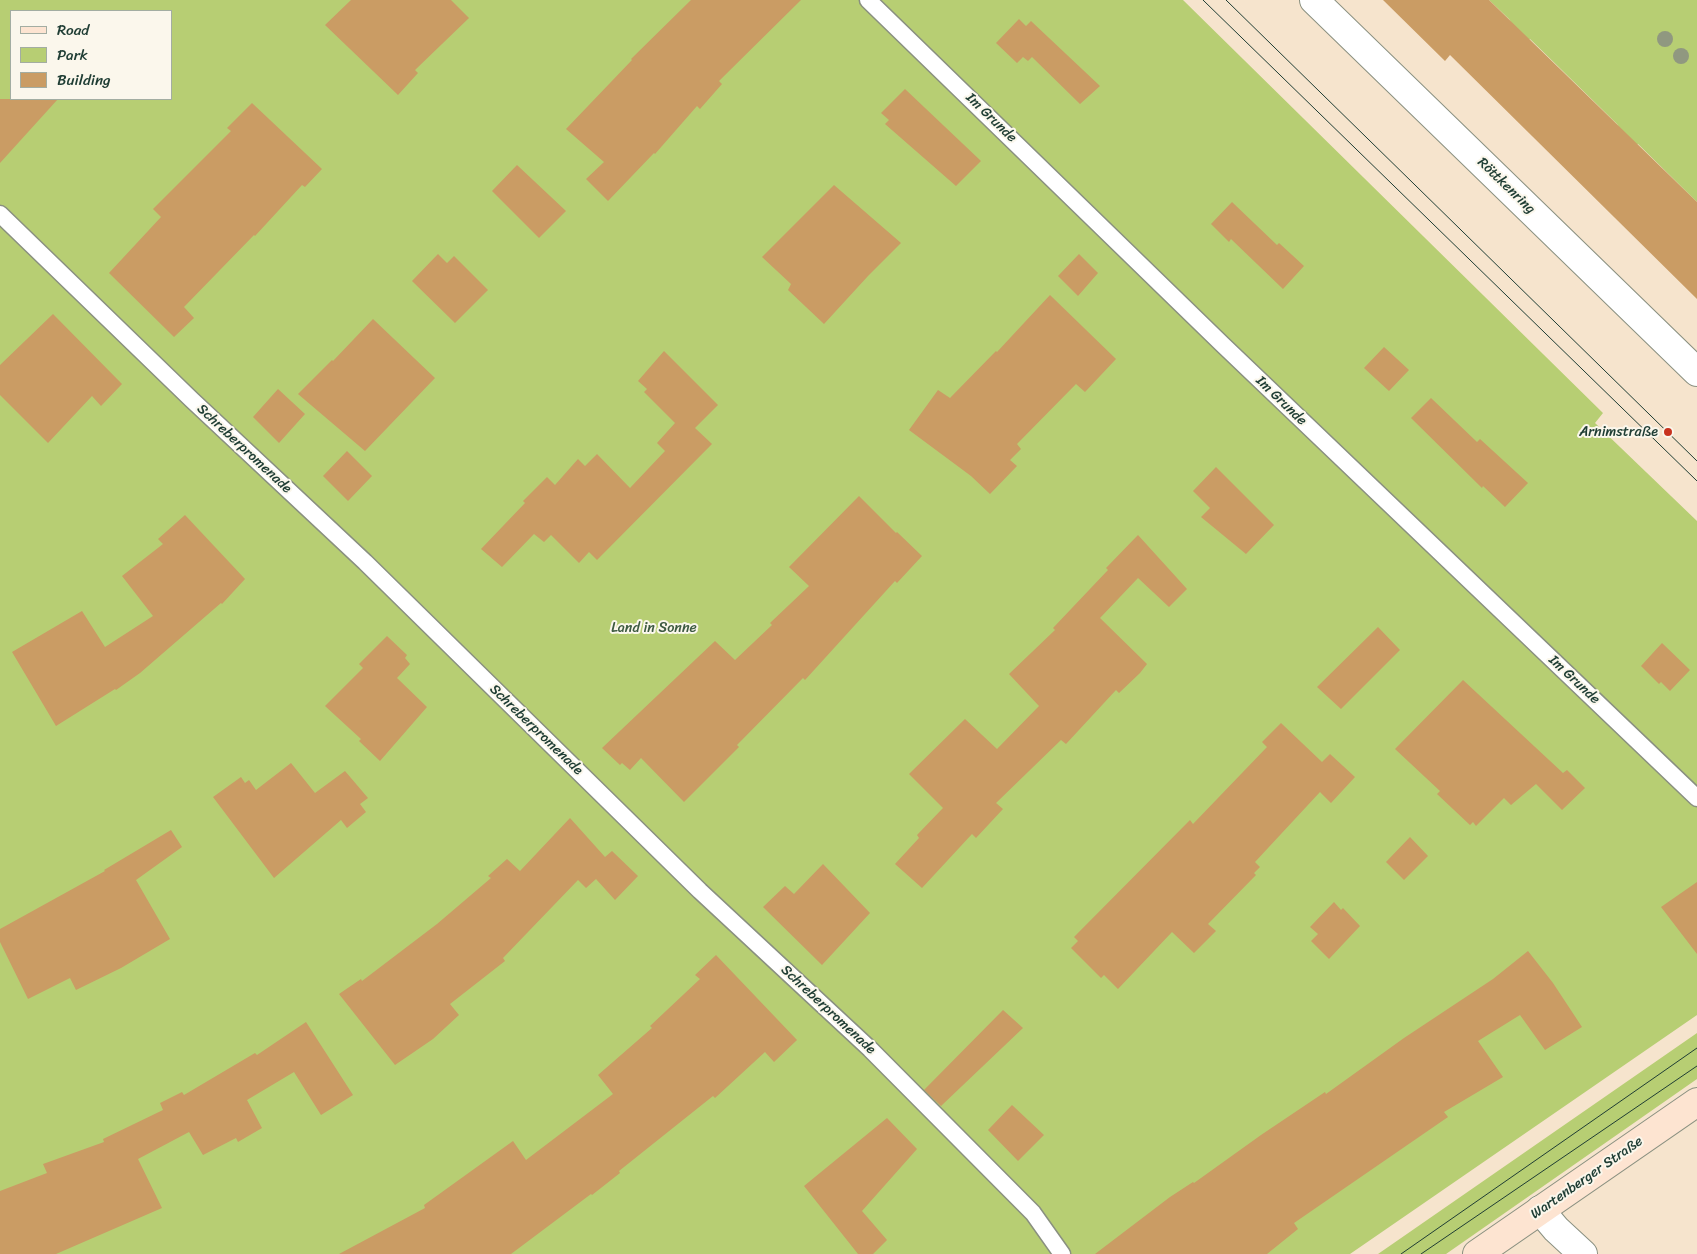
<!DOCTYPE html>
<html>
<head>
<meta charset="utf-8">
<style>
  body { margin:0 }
  #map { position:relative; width:1697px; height:1254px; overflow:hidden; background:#f6e4cd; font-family:Sriracha,sans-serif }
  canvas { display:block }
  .legend { position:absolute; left:10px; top:10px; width:162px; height:90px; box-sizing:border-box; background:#fbf7ec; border:1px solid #a3ada2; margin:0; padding:6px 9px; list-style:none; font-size:15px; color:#1f3d34 }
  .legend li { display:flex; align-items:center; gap:10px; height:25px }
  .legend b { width:25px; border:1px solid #a3ada2 }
</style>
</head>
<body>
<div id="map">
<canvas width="1697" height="1254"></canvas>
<ul class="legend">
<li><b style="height:6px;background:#fde4d1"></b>Road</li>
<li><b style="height:14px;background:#b7ce73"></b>Park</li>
<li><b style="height:14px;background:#ca9c64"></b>Building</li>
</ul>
</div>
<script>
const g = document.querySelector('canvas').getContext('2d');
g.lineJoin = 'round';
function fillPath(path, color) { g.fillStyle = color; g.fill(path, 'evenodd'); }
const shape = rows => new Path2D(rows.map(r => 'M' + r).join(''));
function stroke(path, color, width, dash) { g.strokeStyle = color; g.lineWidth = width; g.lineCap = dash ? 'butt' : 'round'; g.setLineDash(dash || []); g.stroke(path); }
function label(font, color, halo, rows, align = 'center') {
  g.font = font + ' Sriracha,sans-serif'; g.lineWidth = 4; g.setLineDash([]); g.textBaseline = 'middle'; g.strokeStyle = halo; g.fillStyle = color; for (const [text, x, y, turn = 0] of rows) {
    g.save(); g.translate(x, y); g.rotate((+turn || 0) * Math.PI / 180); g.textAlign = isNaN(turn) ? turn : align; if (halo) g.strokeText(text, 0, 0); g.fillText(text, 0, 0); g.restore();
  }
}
fillPath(shape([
  [0,0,1183,0,1603,413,1595,423,1697,521,1697,1015,1350,1254,0,1254],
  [11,11,171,11,171,99,11,99],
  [1489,0,1697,0,1697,202,1638,144,1633,148,1617,124,1530,39,1525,43,1509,19],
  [1697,1033,1697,1079,1446,1254,1378,1254]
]), '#b7ce73');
fillPath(shape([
  [351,0,451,0,469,18,415,70,418,73,398,95,325,25],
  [691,0,801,0,719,81,722,84,700,109,697,106,655,154,654,153,608,201,586,179,604,162,566,129,632,60,631,59],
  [1383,0,1489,0,1697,202,1697,299,1450,55,1445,61],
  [1019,19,1026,26,1031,21,1100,86,1080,104,1032,57,1028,61,1023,57,1017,63,996,43],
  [905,89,981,161,956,186,885,124,889,120,881,113],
  [0,99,58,99,0,163],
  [252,103,322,169,305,187,302,185,255,236,254,235,184,307,194,318,174,337,109,273,161,217,153,209,231,131,227,128],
  [517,165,566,211,539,238,492,191],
  [834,185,901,243,868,276,824,324,788,290,791,284,762,257],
  [1232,202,1277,245,1279,243,1304,266,1283,289,1231,239,1229,242,1211,224],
  [438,254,447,263,454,256,488,290,455,323,412,281],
  [1079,254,1098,273,1078,296,1058,276],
  [1050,295,1116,359,1085,392,1076,384,1017,444,1021,449,1010,460,1017,466,990,494,971,476,909,430,938,390,950,398,996,351,997,352],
  [53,314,122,384,101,406,92,396,48,443,0,395,0,365],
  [373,319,435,378,365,451,298,394,332,360,333,361],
  [1384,347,1409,370,1389,391,1364,368],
  [664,351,718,405,695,428,712,444,597,560,589,552,579,563,551,535,544,542,534,534,502,567,481,549,525,503,523,501,547,477,555,485,578,459,585,466,597,454,630,488,665,451,657,443,675,423,644,392,647,389,638,381],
  [278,389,305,414,279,443,253,417],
  [1431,398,1477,442,1480,439,1528,483,1505,507,1483,486,1482,488,1411,418],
  [347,451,372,476,348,501,323,476],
  [1216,467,1274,525,1246,554,1201,517,1210,508,1193,491],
  [859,496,896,533,897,532,922,556,897,583,895,581,805,680,803,678,737,745,739,747,684,802,641,758,630,770,622,763,620,765,602,748,715,641,735,660,772,625,770,623,809,586,789,567],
  [185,515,245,579,222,604,221,603,140,673,116,690,115,689,56,726,12,652,82,611,105,647,153,616,122,576,163,544,158,539],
  [1138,535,1187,589,1169,607,1138,578,1100,618,1147,664,1140,673,1119,693,1116,690,1066,744,1061,740,996,803,1003,809,976,838,972,834,922,888,895,864,919,838,917,835,943,808,909,774,965,719,997,749,1039,706,1009,674,1055,630,1053,628,1108,570,1106,568],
  [1378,627,1400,650,1341,709,1317,687],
  [387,636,407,655,405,658,410,664,397,678,427,707,380,761,359,741,361,739,325,706,363,668,359,664],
  [1662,643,1690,670,1670,691,1661,682,1659,684,1641,666],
  [1463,680,1563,773,1567,770,1585,788,1562,810,1536,784,1511,805,1504,798,1476,826,1473,822,1470,825,1437,794,1440,791,1395,749],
  [1281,723,1322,762,1330,754,1355,777,1331,803,1320,792,1255,862,1260,867,1254,873,1256,875,1208,924,1216,931,1194,953,1172,932,1118,989,1104,975,1101,978,1071,948,1078,941,1074,937,1190,820,1193,824,1267,747,1262,742],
  [291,763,315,793,345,771,368,798,360,804,366,812,347,828,341,820,274,878,213,797,241,777,245,783,249,780,256,790],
  [570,818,605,857,612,851,638,876,615,900,596,879,586,888,578,880,503,958,505,961,450,1004,459,1015,433,1039,395,1065,339,994,361,979,362,981,437,924,491,878,488,876,507,859,520,871],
  [171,830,182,847,136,880,170,939,121,968,76,990,70,978,28,999,0,942,0,929,105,871,104,870],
  [1410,837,1428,856,1404,880,1386,862],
  [823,864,870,913,822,965,763,907,785,886,794,894],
  [1697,882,1697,954,1661,907],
  [1334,902,1341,910,1343,908,1360,926,1329,959,1311,941,1318,934,1310,927],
  [1528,951,1553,983,1582,1027,1545,1050,1520,1015,1478,1041,1503,1077,1444,1112,1448,1117,1294,1223,1298,1229,1267,1254,1095,1254,1170,1197,1193,1182,1194,1183,1261,1135,1325,1092,1326,1094,1404,1038,1493,979],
  [716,955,797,1040,774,1062,765,1052,715,1098,713,1096,619,1171,620,1173,592,1195,591,1194,511,1254,339,1254,425,1208,424,1205,513,1141,526,1160,613,1094,598,1075,652,1028,650,1026,700,979,695,975],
  [1003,1010,1023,1028,941,1106,924,1090],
  [306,1022,353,1095,321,1115,294,1072,247,1100,262,1128,238,1142,236,1138,203,1155,189,1132,138,1159,162,1208,56,1254,0,1254,0,1191,47,1173,43,1164,104,1142,103,1139,163,1110,160,1103,182,1092,184,1095,255,1053,257,1055],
  [1012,1105,1044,1135,1018,1161,988,1130],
  [887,1118,917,1149,862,1211,887,1240,873,1254,858,1254,804,1186]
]), '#ca9c64');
const lane = shape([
  [868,0,1222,344,1697,798],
  [0,214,192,400,365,562,700,891,870,1049,1033,1213,1062,1254]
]);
const street = shape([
  [1314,0,1697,372],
  [1540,1210,1556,1229,1583,1254]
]);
const secondary = shape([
  [1477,1254,1697,1102]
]);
stroke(lane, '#8a9080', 19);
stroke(street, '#8a9080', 30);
stroke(secondary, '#8a9080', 30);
stroke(lane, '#fff', 16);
stroke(street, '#fff', 28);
stroke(secondary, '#fde4d1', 28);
stroke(shape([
  [1203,0,1697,481],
  [1226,0,1697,461],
  [1401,1254,1697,1048],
  [1421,1254,1697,1066]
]), '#1f3d34', 1);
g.fillStyle = '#909880';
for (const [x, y] of [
  [1665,39],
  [1681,56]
]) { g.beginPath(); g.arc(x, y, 8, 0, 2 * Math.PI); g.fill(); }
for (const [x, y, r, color] of [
  [1668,432,5,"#c8321e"]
]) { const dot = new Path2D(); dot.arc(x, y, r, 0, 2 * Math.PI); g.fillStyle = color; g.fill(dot); stroke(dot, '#fbf7ec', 2); }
label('14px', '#1f3d34', '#fbf7ec', [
  ["Im Grunde",991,118,44],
  ["Röttkenring",1506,186,44],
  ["Im Grunde",1281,401,44],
  ["Schreberpromenade",244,449,43],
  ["Im Grunde",1574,680,43],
  ["Schreberpromenade",536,730,44],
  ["Schreberpromenade",828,1010,43],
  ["Wartenberger Straße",1587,1178,-35]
]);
label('14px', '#1f3d34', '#fbf7ec', [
  ["Arnimstraße",1658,432]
], 'right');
label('14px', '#3d5a41', '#fbf7ec', [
  ["Land in Sonne",654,628]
]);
</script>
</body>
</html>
